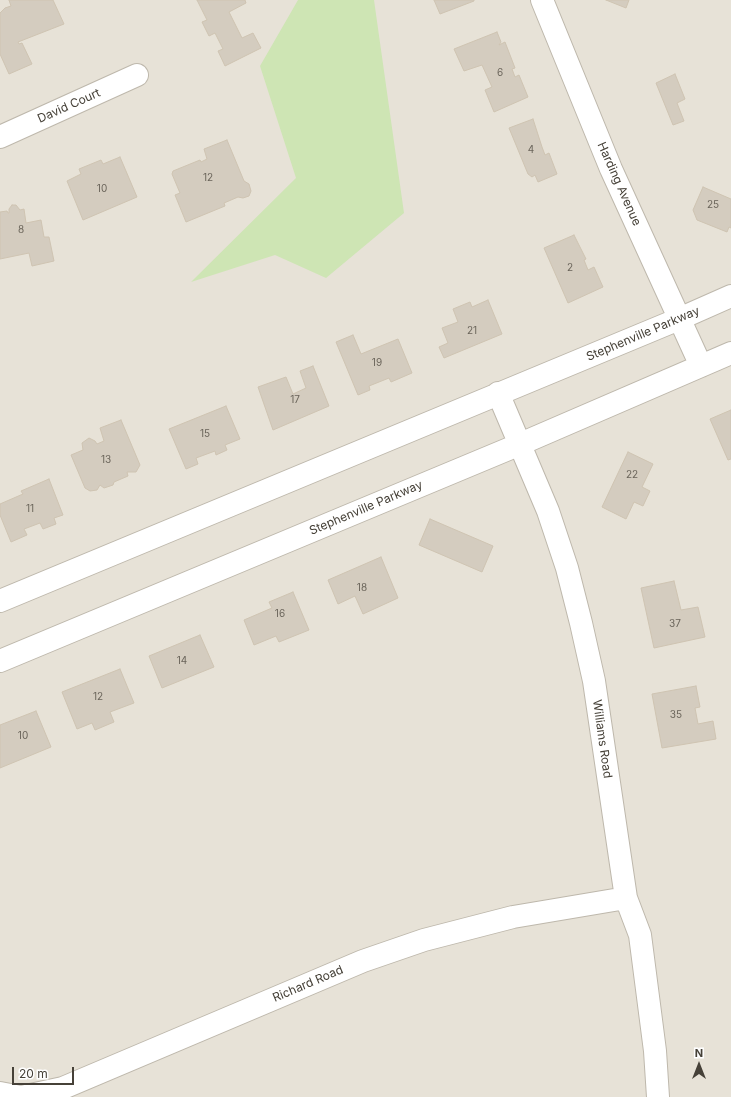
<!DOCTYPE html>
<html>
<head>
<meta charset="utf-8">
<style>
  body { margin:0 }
  #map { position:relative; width:731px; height:1097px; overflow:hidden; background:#f3f0e9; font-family:Inter,sans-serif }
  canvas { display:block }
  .north { position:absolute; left:679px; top:1045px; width:40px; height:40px; -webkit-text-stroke:3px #fff; paint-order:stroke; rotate:0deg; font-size:11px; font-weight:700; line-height:16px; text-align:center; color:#464138 }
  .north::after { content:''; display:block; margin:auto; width:14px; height:18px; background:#464138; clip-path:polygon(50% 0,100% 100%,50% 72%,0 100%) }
  .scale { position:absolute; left:12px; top:1067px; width:62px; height:18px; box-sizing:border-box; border:2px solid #464138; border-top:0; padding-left:5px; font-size:12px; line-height:14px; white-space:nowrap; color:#464138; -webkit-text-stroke:3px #fff; paint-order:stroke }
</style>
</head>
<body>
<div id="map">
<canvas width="731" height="1097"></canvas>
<div class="north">N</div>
<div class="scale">20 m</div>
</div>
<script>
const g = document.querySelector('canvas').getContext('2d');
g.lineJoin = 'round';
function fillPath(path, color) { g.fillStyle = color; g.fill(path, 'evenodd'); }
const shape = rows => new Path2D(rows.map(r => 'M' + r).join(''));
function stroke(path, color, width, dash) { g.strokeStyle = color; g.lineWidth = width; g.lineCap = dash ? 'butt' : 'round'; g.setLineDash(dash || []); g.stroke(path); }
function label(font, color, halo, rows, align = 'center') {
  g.font = font + ' Inter,sans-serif'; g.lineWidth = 3.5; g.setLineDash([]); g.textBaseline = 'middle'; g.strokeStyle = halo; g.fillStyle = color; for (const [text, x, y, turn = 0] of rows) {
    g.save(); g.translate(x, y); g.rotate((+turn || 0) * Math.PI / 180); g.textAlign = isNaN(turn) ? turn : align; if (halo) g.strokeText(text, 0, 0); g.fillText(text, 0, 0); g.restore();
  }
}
fillPath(shape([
  [0,0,731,0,731,1097,0,1097]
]), '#e7e2d7');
fillPath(shape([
  [298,0,374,0,404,213,326,278,275,255,191,282,296,178,260,66]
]), '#cee5b4');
const building = shape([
  [9,0,53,0,64,24,18,42,19,44,22,43,32,64,9,74,0,54,0,13,5,8,11,6,9,0],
  [197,0,245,0,246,3,229,12,242,38,253,33,261,48,225,66,218,51,223,49,215,33,209,36,202,22,207,20,197,0],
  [434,0,474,0,474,1,440,14,434,0],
  [606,0,629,0,626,8,606,0],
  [497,32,501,42,499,45,505,42,515,68,512,69,515,77,519,75,528,97,494,112,485,90,492,87,482,65,464,71,454,49,497,32],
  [675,74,685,99,677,103,684,121,673,125,656,83,675,74],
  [533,119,542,147,545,155,549,153,557,174,538,182,535,175,532,177,528,174,509,128,533,119],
  [227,140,244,181,249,184,251,191,249,196,243,198,238,197,224,203,225,206,186,222,175,195,180,193,172,174,173,171,200,160,201,162,207,159,204,149,227,140],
  [120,157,137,197,83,220,67,181,81,174,79,169,101,160,103,164,120,157],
  [703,187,731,199,731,228,729,227,727,232,697,220,693,210,703,187],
  [12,205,16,205,20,210,24,209,26,223,41,220,44,237,49,237,54,261,32,266,29,253,0,259,0,212,7,211,8,213,9,213,9,209,12,205],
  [574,235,586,259,584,260,588,270,594,267,603,287,568,303,544,248,574,235],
  [488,300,502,334,444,358,439,347,448,343,442,328,458,322,453,309,470,302,472,307,488,300],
  [353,335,361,354,398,339,412,373,391,382,389,378,369,386,370,390,358,395,336,342,353,335],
  [313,366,329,406,273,430,258,387,286,377,293,394,306,388,300,371,313,366],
  [226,406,240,439,225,445,227,450,216,455,215,451,196,458,198,464,186,469,169,429,226,406],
  [731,410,731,459,728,460,710,419,731,410],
  [121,420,140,465,136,472,127,472,128,476,114,482,113,485,104,488,100,485,97,490,90,491,85,488,71,455,83,450,82,443,89,438,95,441,97,444,104,441,100,428,121,420],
  [628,452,653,464,642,487,650,491,643,506,634,502,626,519,602,507,628,452],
  [49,479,63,515,54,518,56,524,43,529,40,523,24,529,27,535,11,542,0,515,0,504,23,494,21,491,49,479],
  [430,519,493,546,482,572,419,545,430,519],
  [381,557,398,598,363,614,355,596,338,604,328,580,381,557],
  [674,581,681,610,698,607,705,637,654,648,641,588,674,581],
  [293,592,309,630,279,642,276,636,254,645,244,620,272,608,269,602,293,592],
  [200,635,214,667,162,688,149,656,200,635],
  [120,669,134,703,110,712,114,722,95,730,92,723,77,729,62,692,120,669],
  [696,686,700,707,695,708,698,724,713,721,716,739,662,748,652,694,696,686],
  [36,711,51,747,0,768,0,725,36,711]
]);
fillPath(building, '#d4ccbf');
stroke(building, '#cfc4b2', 1);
const minor = shape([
  [542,0,611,169,701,366],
  [0,137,137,75],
  [498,393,548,511,567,568,581,623,594,681,626,898,640,935,655,1051,658,1097],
  [0,601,679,319,731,296],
  [0,661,518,445,731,353],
  [0,1093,21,1097,63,1088,363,961,424,940,513,917,626,898]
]);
stroke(minor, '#beb8ac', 24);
stroke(minor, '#fff', 22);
label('10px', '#6a645a', null, [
  ["6",500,73],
  ["4",531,150],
  ["12",208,178],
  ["10",102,189],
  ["25",713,205],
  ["8",21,230],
  ["2",570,268],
  ["21",472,331],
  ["19",377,363],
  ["17",295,400],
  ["15",205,434],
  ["13",106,460],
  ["22",632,475],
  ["11",30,509],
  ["18",362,588],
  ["16",280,614],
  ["37",675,624],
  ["14",182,661],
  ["12",98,697],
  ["35",676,715],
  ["10",23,736]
]);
label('12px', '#464138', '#fff', [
  ["David Court",69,106,-24],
  ["Harding Avenue",619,184,66],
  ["Stephenville Parkway",643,334,-23],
  ["Stephenville Parkway",366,508,-23],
  ["Williams Road",602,739,82],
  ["Richard Road",308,984,-23]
]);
</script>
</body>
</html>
